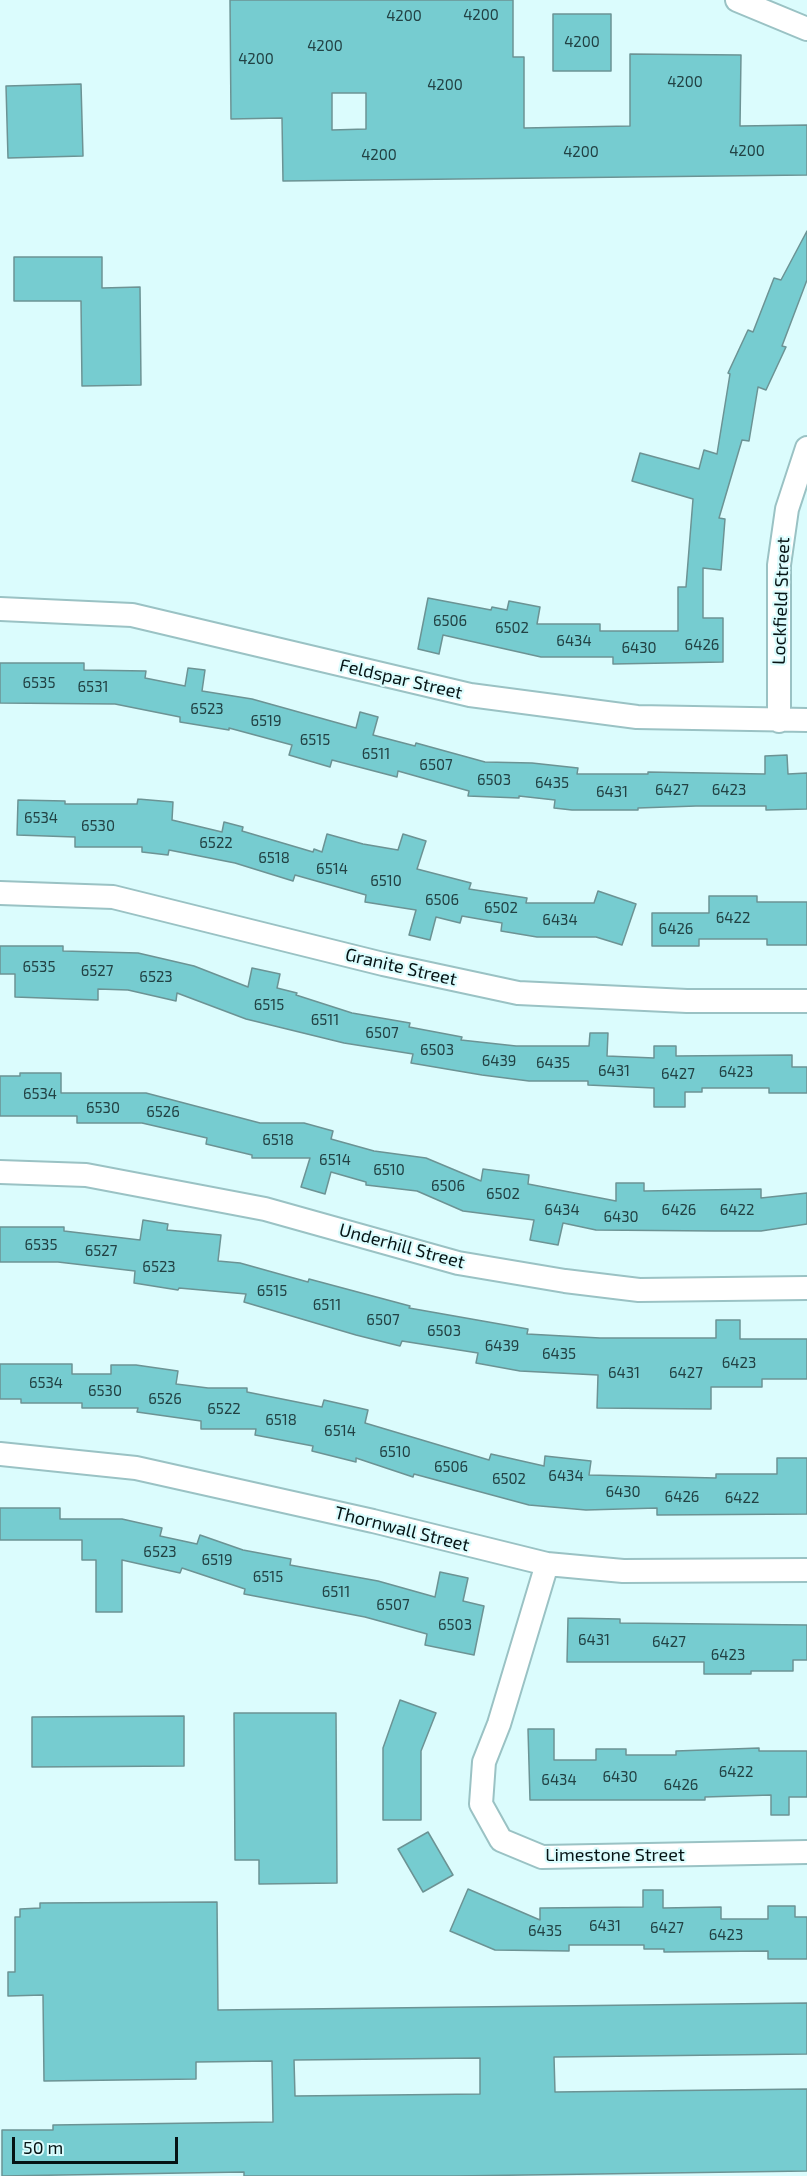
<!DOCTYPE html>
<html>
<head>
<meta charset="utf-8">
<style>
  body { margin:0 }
  #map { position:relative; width:807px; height:2176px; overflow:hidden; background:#dbfcfd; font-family:"Exo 2",sans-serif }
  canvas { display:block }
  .scale { position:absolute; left:12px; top:2137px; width:166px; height:27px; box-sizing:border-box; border:3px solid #061415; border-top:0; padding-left:8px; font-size:18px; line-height:21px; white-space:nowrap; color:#061415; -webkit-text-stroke:4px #dbfcfd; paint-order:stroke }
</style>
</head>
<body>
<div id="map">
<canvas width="807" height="2176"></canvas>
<div class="scale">50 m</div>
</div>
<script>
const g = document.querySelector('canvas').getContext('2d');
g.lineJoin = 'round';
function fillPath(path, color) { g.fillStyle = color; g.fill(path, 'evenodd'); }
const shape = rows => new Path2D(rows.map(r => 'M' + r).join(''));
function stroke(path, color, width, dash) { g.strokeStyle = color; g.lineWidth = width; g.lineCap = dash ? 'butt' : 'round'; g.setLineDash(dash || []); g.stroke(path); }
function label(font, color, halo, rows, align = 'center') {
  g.font = font + ' "Exo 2",sans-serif'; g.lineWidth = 4.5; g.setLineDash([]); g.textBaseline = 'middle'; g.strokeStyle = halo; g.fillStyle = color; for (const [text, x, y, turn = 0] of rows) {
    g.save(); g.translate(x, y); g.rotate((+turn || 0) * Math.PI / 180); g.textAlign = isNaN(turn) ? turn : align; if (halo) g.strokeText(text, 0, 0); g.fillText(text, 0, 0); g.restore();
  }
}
const building = shape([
  [230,0,513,0,513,57,524,57,524,128,630,126,630,54,741,55,740,126,807,125,807,175,283,181,282,118,231,119,230,0],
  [332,93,366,93,366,129,332,130,332,93],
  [553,14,611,14,611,71,553,71,553,14],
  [81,84,83,156,8,158,6,86,81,84],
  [807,231,807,280,782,346,786,347,766,390,758,387,749,441,742,440,719,518,725,519,721,570,703,568,703,618,723,618,723,662,613,664,613,657,541,657,443,635,439,654,418,649,428,598,491,610,492,607,507,610,509,601,540,607,537,624,600,624,600,631,678,631,678,587,686,587,693,499,632,481,640,453,699,469,704,450,717,454,730,374,728,373,748,330,753,332,774,278,781,280,807,231],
  [14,257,102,257,102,288,140,287,141,385,82,386,81,301,14,301,14,257],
  [0,663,84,663,84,670,146,671,145,678,185,686,188,668,205,670,202,691,252,699,356,728,360,712,378,717,373,735,415,746,416,743,485,762,532,763,578,768,577,774,648,774,648,772,765,774,765,756,787,755,788,774,807,773,807,809,766,810,766,806,696,806,638,808,638,810,572,810,554,808,555,800,519,796,519,798,468,796,469,791,398,771,397,777,332,760,330,767,289,755,292,745,229,728,229,730,180,722,180,717,115,704,0,703,0,663],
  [138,799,173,802,172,820,222,832,224,822,243,827,242,831,313,852,314,849,322,852,327,834,363,844,398,850,403,834,426,841,417,869,471,883,469,889,527,898,526,903,594,903,598,891,636,904,622,945,596,937,537,937,501,931,502,923,462,916,460,923,436,917,430,940,409,935,416,910,365,902,366,895,295,875,293,881,235,863,169,850,168,855,142,852,142,847,75,847,75,837,17,835,18,800,65,801,65,804,137,804,138,799],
  [709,896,757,896,757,902,807,902,807,945,767,945,767,939,699,939,699,946,652,946,652,913,709,913,709,896],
  [0,946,63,946,63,951,138,953,194,966,248,987,252,968,280,974,277,988,297,993,296,995,352,1013,410,1023,409,1027,462,1037,461,1040,516,1046,589,1046,590,1033,608,1033,607,1056,654,1058,654,1046,676,1046,676,1056,792,1055,792,1067,807,1067,807,1093,769,1093,769,1088,702,1088,702,1092,685,1092,685,1107,654,1107,654,1088,588,1085,588,1081,529,1081,482,1075,411,1063,413,1054,344,1043,246,1019,177,993,176,1001,128,990,98,989,98,1000,15,997,15,974,0,974,0,946],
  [20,1073,61,1073,61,1093,146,1093,260,1123,304,1123,333,1131,331,1139,374,1151,426,1158,481,1181,483,1169,529,1175,528,1184,616,1201,616,1183,644,1183,644,1191,761,1189,761,1198,807,1193,807,1224,761,1231,714,1231,596,1230,563,1223,558,1245,530,1240,534,1220,463,1211,417,1191,366,1185,366,1182,331,1172,325,1194,301,1187,310,1158,252,1158,252,1155,206,1144,207,1138,142,1123,77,1123,77,1116,0,1116,0,1076,20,1076,20,1073],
  [143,1220,168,1224,167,1230,221,1235,218,1261,240,1263,308,1282,309,1279,410,1306,409,1308,528,1329,527,1334,600,1338,716,1338,716,1320,740,1320,740,1339,807,1339,807,1379,762,1379,762,1387,711,1387,711,1409,597,1408,598,1375,520,1371,476,1363,478,1353,402,1341,400,1346,356,1335,244,1302,246,1294,179,1288,178,1290,134,1283,135,1271,58,1262,0,1262,0,1227,64,1227,64,1231,140,1240,143,1220],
  [0,1364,72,1364,72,1374,111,1374,111,1365,136,1365,178,1371,176,1384,208,1388,247,1388,247,1392,322,1407,324,1400,368,1410,365,1423,489,1460,491,1454,544,1466,545,1456,591,1461,589,1475,716,1478,716,1474,777,1474,777,1458,807,1458,807,1514,657,1515,657,1508,586,1510,529,1505,414,1474,413,1477,356,1458,356,1462,312,1451,313,1446,255,1435,256,1429,201,1429,201,1421,137,1412,138,1408,82,1408,82,1403,21,1403,21,1399,0,1399,0,1364],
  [0,1508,60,1508,60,1519,122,1519,162,1528,160,1536,197,1544,200,1535,243,1550,291,1559,290,1565,378,1581,435,1597,440,1572,468,1578,463,1601,484,1606,474,1655,425,1645,427,1634,365,1617,244,1594,245,1589,182,1568,180,1573,122,1560,122,1612,96,1612,96,1560,82,1560,82,1540,0,1540,0,1508],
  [568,1618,620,1619,620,1623,807,1625,807,1660,793,1660,793,1671,751,1671,751,1674,704,1674,704,1662,567,1662,568,1618],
  [400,1700,436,1713,421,1751,421,1820,383,1820,383,1748,400,1700],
  [234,1713,336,1713,337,1883,259,1884,259,1860,235,1860,234,1713],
  [184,1716,184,1766,32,1767,32,1717,184,1716],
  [528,1729,554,1729,554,1760,596,1760,596,1749,626,1749,626,1755,676,1755,676,1751,759,1748,759,1751,807,1751,807,1797,789,1797,789,1815,771,1815,771,1795,705,1797,705,1800,530,1800,528,1729],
  [428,1832,453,1875,423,1892,398,1849,428,1832],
  [468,1889,540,1920,540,1908,643,1907,643,1890,663,1890,663,1908,721,1907,721,1919,768,1919,768,1906,795,1906,795,1917,807,1917,807,1959,768,1959,768,1951,664,1952,664,1949,644,1949,644,1945,569,1945,569,1951,495,1950,450,1931,468,1889],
  [217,1902,218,2010,807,2003,807,2054,554,2057,555,2092,807,2089,807,2171,455,2176,244,2176,244,2172,2,2176,2,2130,53,2130,53,2125,273,2122,272,2061,196,2062,196,2079,44,2081,43,1995,8,1996,8,1972,15,1972,15,1917,20,1917,20,1909,40,1908,40,1903,217,1902],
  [480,2058,480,2094,295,2096,294,2060,480,2058]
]);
fillPath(building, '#76ccd0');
stroke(building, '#6c9394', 1.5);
const street = shape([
  [737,0,807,29],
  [0,609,132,615,470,695,637,717,807,720],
  [779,721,779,565,787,509,807,448],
  [0,893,113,897,383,964,518,993,687,1001,807,1001],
  [0,1172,86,1175,265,1209,458,1263,565,1281,639,1290,807,1288],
  [0,1454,136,1468,373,1521,547,1564,623,1571,807,1570],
  [547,1564,499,1724,484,1762,481,1804,501,1840,542,1857,807,1852]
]);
stroke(street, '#9ac2c4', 26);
stroke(street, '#fff', 22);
label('15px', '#224244', null, [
  ["4200",481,15],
  ["4200",404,16],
  ["4200",582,42],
  ["4200",325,46],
  ["4200",256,59],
  ["4200",685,82],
  ["4200",445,85],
  ["4200",747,151],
  ["4200",581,152],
  ["4200",379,155],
  ["6506",450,621],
  ["6502",512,628],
  ["6434",574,641],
  ["6426",702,645],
  ["6430",639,648],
  ["6535",39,683],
  ["6531",93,687],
  ["6523",207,709],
  ["6519",266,721],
  ["6515",315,740],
  ["6511",376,754],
  ["6507",436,765],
  ["6503",494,780],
  ["6435",552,783],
  ["6427",672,790],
  ["6423",729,790],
  ["6431",612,792],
  ["6534",41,818],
  ["6530",98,826],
  ["6522",216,843],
  ["6518",274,858],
  ["6514",332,869],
  ["6510",386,881],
  ["6506",442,900],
  ["6502",501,908],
  ["6422",733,918],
  ["6434",560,920],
  ["6426",676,929],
  ["6535",39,967],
  ["6527",97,971],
  ["6523",156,977],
  ["6515",269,1005],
  ["6511",325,1020],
  ["6507",382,1033],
  ["6503",437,1050],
  ["6439",499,1061],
  ["6435",553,1063],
  ["6431",614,1071],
  ["6423",736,1072],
  ["6427",678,1074],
  ["6534",40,1094],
  ["6530",103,1108],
  ["6526",163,1112],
  ["6518",278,1140],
  ["6514",335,1160],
  ["6510",389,1170],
  ["6506",448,1186],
  ["6502",503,1194],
  ["6434",562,1210],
  ["6426",679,1210],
  ["6422",737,1210],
  ["6430",621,1217],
  ["6535",41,1245],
  ["6527",101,1251],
  ["6523",159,1267],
  ["6515",272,1291],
  ["6511",327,1305],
  ["6507",383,1320],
  ["6503",444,1331],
  ["6439",502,1346],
  ["6435",559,1354],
  ["6423",739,1363],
  ["6431",624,1373],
  ["6427",686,1373],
  ["6534",46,1383],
  ["6530",105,1391],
  ["6526",165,1399],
  ["6522",224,1409],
  ["6518",281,1420],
  ["6514",340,1431],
  ["6510",395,1452],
  ["6506",451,1467],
  ["6434",566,1476],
  ["6502",509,1479],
  ["6430",623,1492],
  ["6426",682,1497],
  ["6422",742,1498],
  ["6523",160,1552],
  ["6519",217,1560],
  ["6515",268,1577],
  ["6511",336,1592],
  ["6507",393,1605],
  ["6503",455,1625],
  ["6431",594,1640],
  ["6427",669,1642],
  ["6423",728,1655],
  ["6422",736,1772],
  ["6430",620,1777],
  ["6434",559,1780],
  ["6426",681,1785],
  ["6431",605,1926],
  ["6427",667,1928],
  ["6435",545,1931],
  ["6423",726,1935]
]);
label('18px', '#061415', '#dbfcfd', [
  ["Lockfield Street",781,601,-88],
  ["Feldspar Street",401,679,13],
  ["Granite Street",401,967,13],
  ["Underhill Street",402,1246,15],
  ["Thornwall Street",402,1529,14],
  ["Limestone Street",615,1855]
]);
</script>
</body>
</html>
